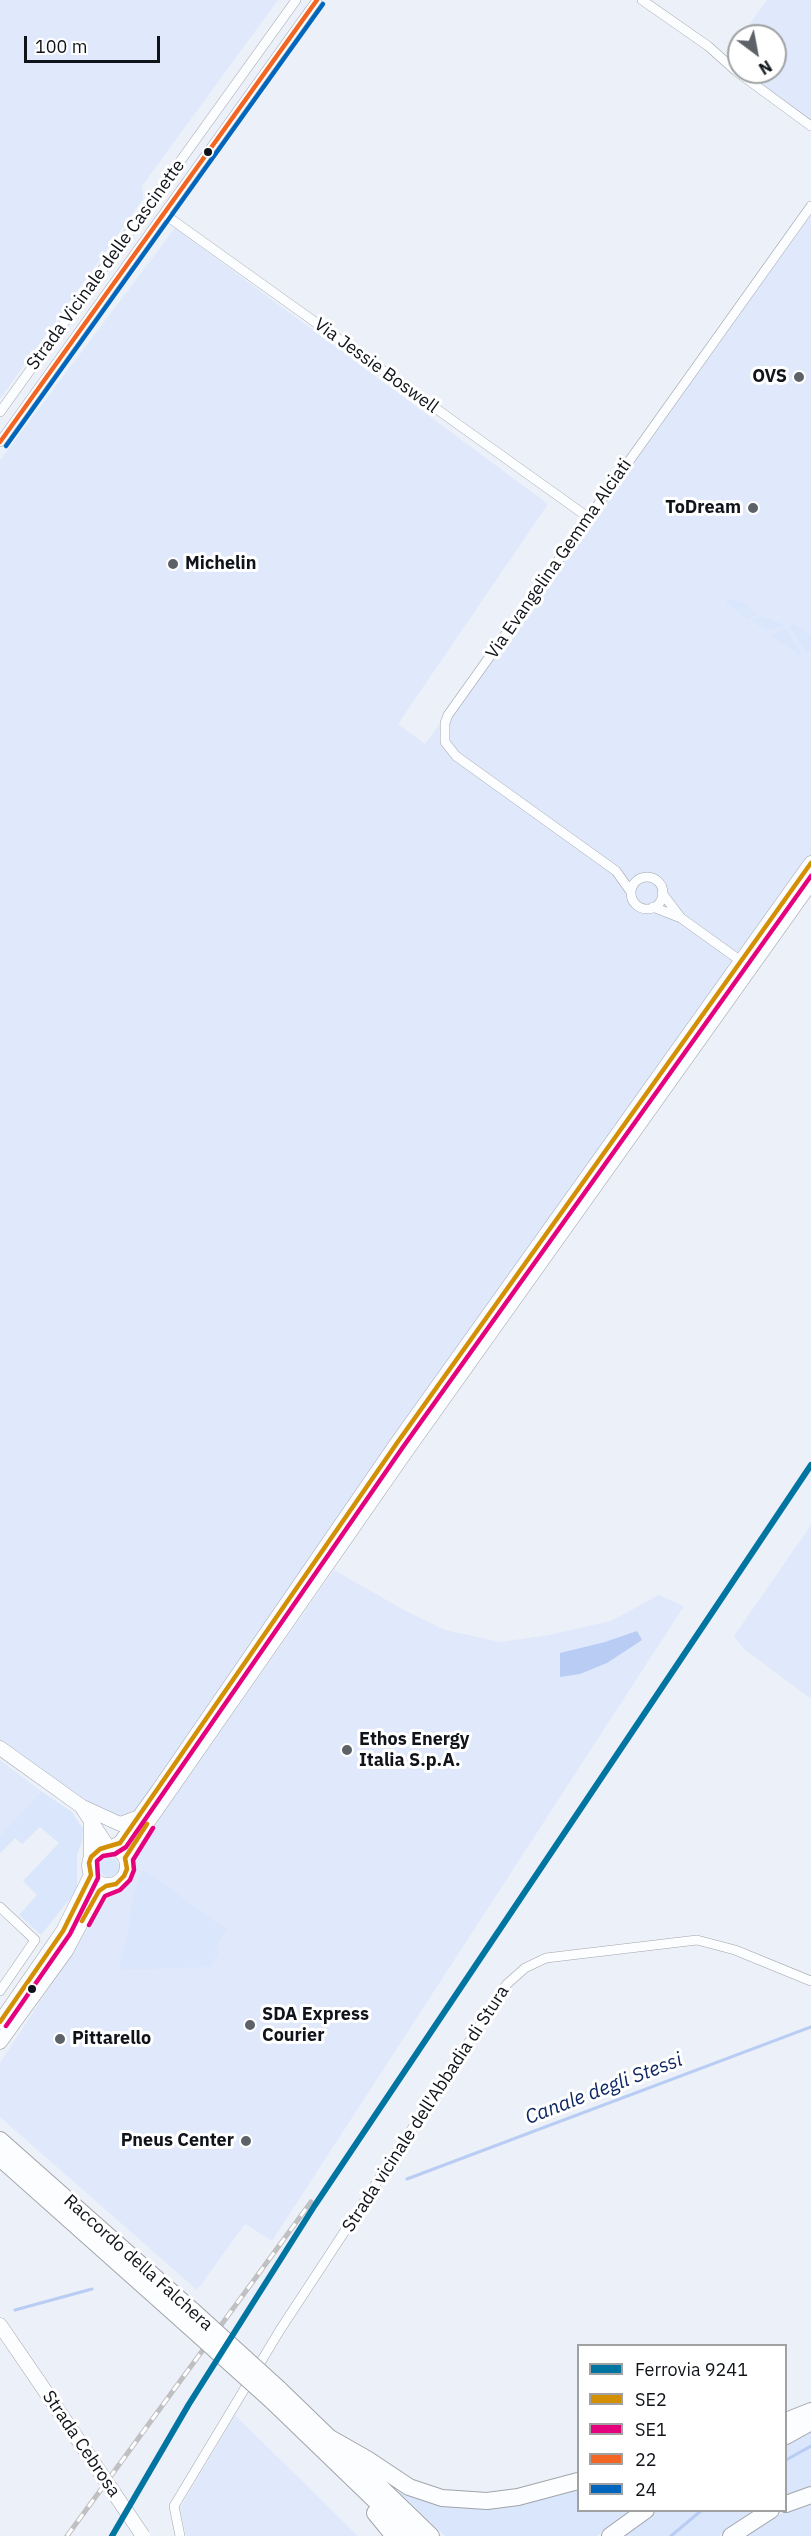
<!DOCTYPE html>
<html>
<head>
<meta charset="utf-8">
<style>
  body { margin:0 }
  #map { position:relative; width:811px; height:2536px; overflow:hidden; background:#ecf0f8; font-family:"IBM Plex Sans",sans-serif }
  canvas { display:block }
  .legend { position:absolute; left:577px; top:2344px; width:210px; height:168px; box-sizing:border-box; background:#fff; border:2px solid #9fa1a3; margin:0; padding:8px 10px; list-style:none; font-size:18px; color:#10141a }
  .legend li { display:flex; align-items:center; gap:12px; height:30px }
  .legend b { width:30px; border:2px solid #9fa1a3 }
  .north { position:absolute; left:727px; top:24px; width:60px; height:60px; box-sizing:border-box; background:#fff; border:2px solid #9fa1a3; border-radius:50%; rotate:148deg; font-size:16px; font-weight:700; line-height:24px; text-align:center; color:#10141a }
  .north::after { content:''; display:block; margin:auto; width:21px; height:27px; background:#5d6168; clip-path:polygon(50% 0,100% 100%,50% 72%,0 100%) }
  .scale { position:absolute; left:24px; top:36px; width:136px; height:27px; box-sizing:border-box; border:3px solid #10141a; border-top:0; padding-left:8px; font-size:18px; line-height:21px; white-space:nowrap; color:#10141a; -webkit-text-stroke:4px #fff; paint-order:stroke }
</style>
</head>
<body>
<div id="map">
<canvas width="811" height="2536"></canvas>
<ul class="legend">
<li><b style="height:8px;background:#0075a1"></b>Ferrovia 9241</li>
<li><b style="height:8px;background:#d49004"></b>SE2</li>
<li><b style="height:8px;background:#e5007d"></b>SE1</li>
<li><b style="height:8px;background:#f26522"></b>22</li>
<li><b style="height:8px;background:#0065bd"></b>24</li>
</ul>
<div class="north">N</div>
<div class="scale">100 m</div>
</div>
<script>
const g = document.querySelector('canvas').getContext('2d');
g.lineJoin = 'round';
function fillPath(path, color) { g.fillStyle = color; g.fill(path, 'evenodd'); }
const shape = rows => new Path2D(rows.map(r => 'M' + r).join(''));
function stroke(path, color, width, dash) { g.strokeStyle = color; g.lineWidth = width; g.lineCap = dash ? 'butt' : 'round'; g.setLineDash(dash || []); g.stroke(path); }
function label(font, color, halo, rows, align = 'center') {
  g.font = font + ' "IBM Plex Sans",sans-serif'; g.lineWidth = 6; g.setLineDash([]); g.textBaseline = 'middle'; g.strokeStyle = halo; g.fillStyle = color; for (const [text, x, y, turn = 0] of rows) {
    g.save(); g.translate(x, y); g.rotate((+turn || 0) * Math.PI / 180); g.textAlign = isNaN(turn) ? turn : align; if (halo) g.strokeText(text, 0, 0); g.fillText(text, 0, 0); g.restore();
  }
}
fillPath(shape([
  [0,0,278,0,142,186,143,199,0,399],
  [767,0,811,0,811,126,736,71,723,60,739,38,739,72,775,72,775,36,741,36],
  [811,206,811,863,139,1817,120,1824,0,1748,0,460,175,228,548,504,398,724,425,744],
  [811,1525,811,1699,744,1649,734,1636],
  [334,1570,402,1609,445,1630,500,1642,549,1635,611,1621,659,1595,684,1606,272,2241,245,2224,197,2290,0,2117,0,2063,163,1813],
  [0,1760,41,1791,0,1835],
  [235,2415,358,2536,186,2536,180,2508]
]), '#e0e9fb');
fillPath(shape([
  [729,599,743,602,757,614,748,619,726,603],
  [759,616,761,616,784,625,767,631,752,621],
  [794,624,811,636,811,649,807,654,789,626],
  [786,628,804,658,770,636],
  [41,1791,72,1812,83,1829,82,1842,77,1855,77,1890,41,1935,19,1915,37,1895,23,1881,59,1843,40,1827,22,1844,15,1838,0,1853,0,1835],
  '99 1867a10 10 0 1 1 20 0a10 10 0 1 1-20 0Z',
  [144,1870,227,1930,217,1943,218,1955,209,1967,118,1970,128,1930,132,1902,140,1876],
  [811,2429,811,2486,786,2495,786,2443],
  [578,2488,578,2510,630,2511,597,2536,445,2536,400,2493,402,2491,418,2497],
  [811,2502,811,2536,742,2536,769,2519],
  [657,2511,752,2511,719,2536,619,2536]
]), '#dae6fb');
fillPath(shape([
  [637,1631,642,1640,607,1663,580,1674,560,1677,560,1653,605,1642]
]), '#b8ccf4');
stroke(shape([
  [407,2179,811,2027],
  [15,2310,92,2289],
  [786,2460,811,2446],
  [671,2536,702,2510]
]), '#b8ccf4', 3);
const street = shape([
  [642,0,708,46,736,71,811,126],
  [164,214,589,518],
  [0,412,296,0],
  [0,442,317,0],
  '631 893a16 16 0 1 1 32 0a16 16 0 1 1-32 0Z',
  [631,892,616,871,456,756,445,742,445,723,448,715,811,206],
  [662,893,681,918],
  [653,907,681,918,745,964],
  [0,1907,35,1940,0,1991],
  [180,2536,174,2506,280,2330,507,1984,525,1968,546,1958,697,1940,735,1950,811,1981]
]);
const secondary = shape([
  [0,1748,81,1806,108,1847],
  [83,1807,120,1824,139,1817],
  '89 1866a19 19 0 1 1 38 0a19 19 0 1 1-38 0Z',
  [112,1847,120,1843,157,1792,397,1443,811,863],
  [91,1857,91,1820],
  [125,1858,134,1842,405,1453,811,883],
  [0,2022,63,1931,91,1875],
  [0,2042,66,1951,96,1895,106,1886],
  [0,2325,39,2382]
]);
const highway = shape([
  [0,2140,193,2311],
  [0,2158,183,2321],
  [279,2389,431,2536],
  [271,2400,412,2536],
  [786,2421,811,2411],
  [786,2436,811,2422],
  [330,2438,367,2459,409,2487,442,2498,487,2501,518,2497,578,2481],
  [786,2504,811,2495],
  [375,2513,394,2536],
  [610,2536,646,2510],
  [731,2536,771,2510]
]);
stroke(street, '#a1a4ab', 10);
stroke(secondary, '#a1a4ab', 15);
stroke(highway, '#a1a4ab', 18);
stroke(street, '#fcfdfe', 9);
stroke(secondary, '#fcfdfe', 14);
stroke(highway, '#fcfdfe', 16);
const rail = shape([
  [67,2536,311,2202]
]);
stroke(rail, '#c0c0c2', 5);
stroke(rail, '#fff', 3, [9]);
const secondaryBridge = shape([
  [39,2382,143,2536]
]);
const highwayBridge = shape([
  [193,2311,279,2389],
  [183,2321,271,2400]
]);
stroke(secondaryBridge, '#a1a4ab', 15, []);
stroke(highwayBridge, '#a1a4ab', 18, []);
stroke(secondaryBridge, '#fcfdfe', 14);
stroke(highwayBridge, '#fcfdfe', 16);
stroke(shape([
  [82,1921,99,1891,106,1886,116,1884,124,1876,127,1869,125,1858,147,1824],
  [0,2022,63,1931,91,1875,89,1863,91,1857,100,1849,120,1843,397,1443,811,863]
]), '#d49004', 4.5);
stroke(shape([
  [89,1925,105,1896,120,1890,130,1880,134,1870,133,1860,153,1828],
  [6,2026,70,1934,98,1878,97,1861,103,1856,115,1854,126,1847,403,1447,811,876]
]), '#e5007d', 4.5);
stroke(shape([
  [0,442,317,0]
]), '#f26522', 4.5);
stroke(shape([
  [6,446,323,4]
]), '#0065bd', 4.5);
stroke(shape([
  [112,2536,189,2404,315,2205,811,1465]
]), '#0075a1', 6);
for (const [x, y, r, color] of [
  [208,152,5,"#10141a"],
  [799,377,6,"#5d6168"],
  [753,508,6,"#5d6168"],
  [173,564,6,"#5d6168"],
  [347,1750,6,"#5d6168"],
  [32,1989,5,"#10141a"],
  [250,2025,6,"#5d6168"],
  [60,2039,6,"#5d6168"],
  [246,2141,6,"#5d6168"]
]) { const dot = new Path2D(); dot.arc(x, y, r, 0, 2 * Math.PI); g.fillStyle = color; g.fill(dot); stroke(dot, '#fff', 2); }
label('18px', '#10141a', '#fff', [
  ["Strada Vicinale delle Cascinette",106,265,-54],
  ["Via Jessie Boswell",376,366,36],
  ["Via Evangelina Gemma Alciati",559,559,-55],
  ["Strada vicinale dell'Abbadia di Stura",426,2109,-57],
  ["Raccordo della Falchera",138,2263,42],
  ["Strada Cebrosa",81,2444,56]
]);
label('bold 18px', '#10141a', '#fff', [
  ["OVS",787,377,"right"],
  ["ToDream",741,508,"right"],
  ["Michelin",185,564],
  ["Ethos Energy",359,1740],
  ["Italia S.p.A.",359,1761],
  ["SDA Express",262,2015],
  ["Courier",262,2036],
  ["Pittarello",72,2039],
  ["Pneus Center",234,2141,"right"]
], 'left');
label('italic 20px', '#0f2763', '#fff', [
  ["Canale degli Stessi",604,2089,-21]
]);
</script>
</body>
</html>
